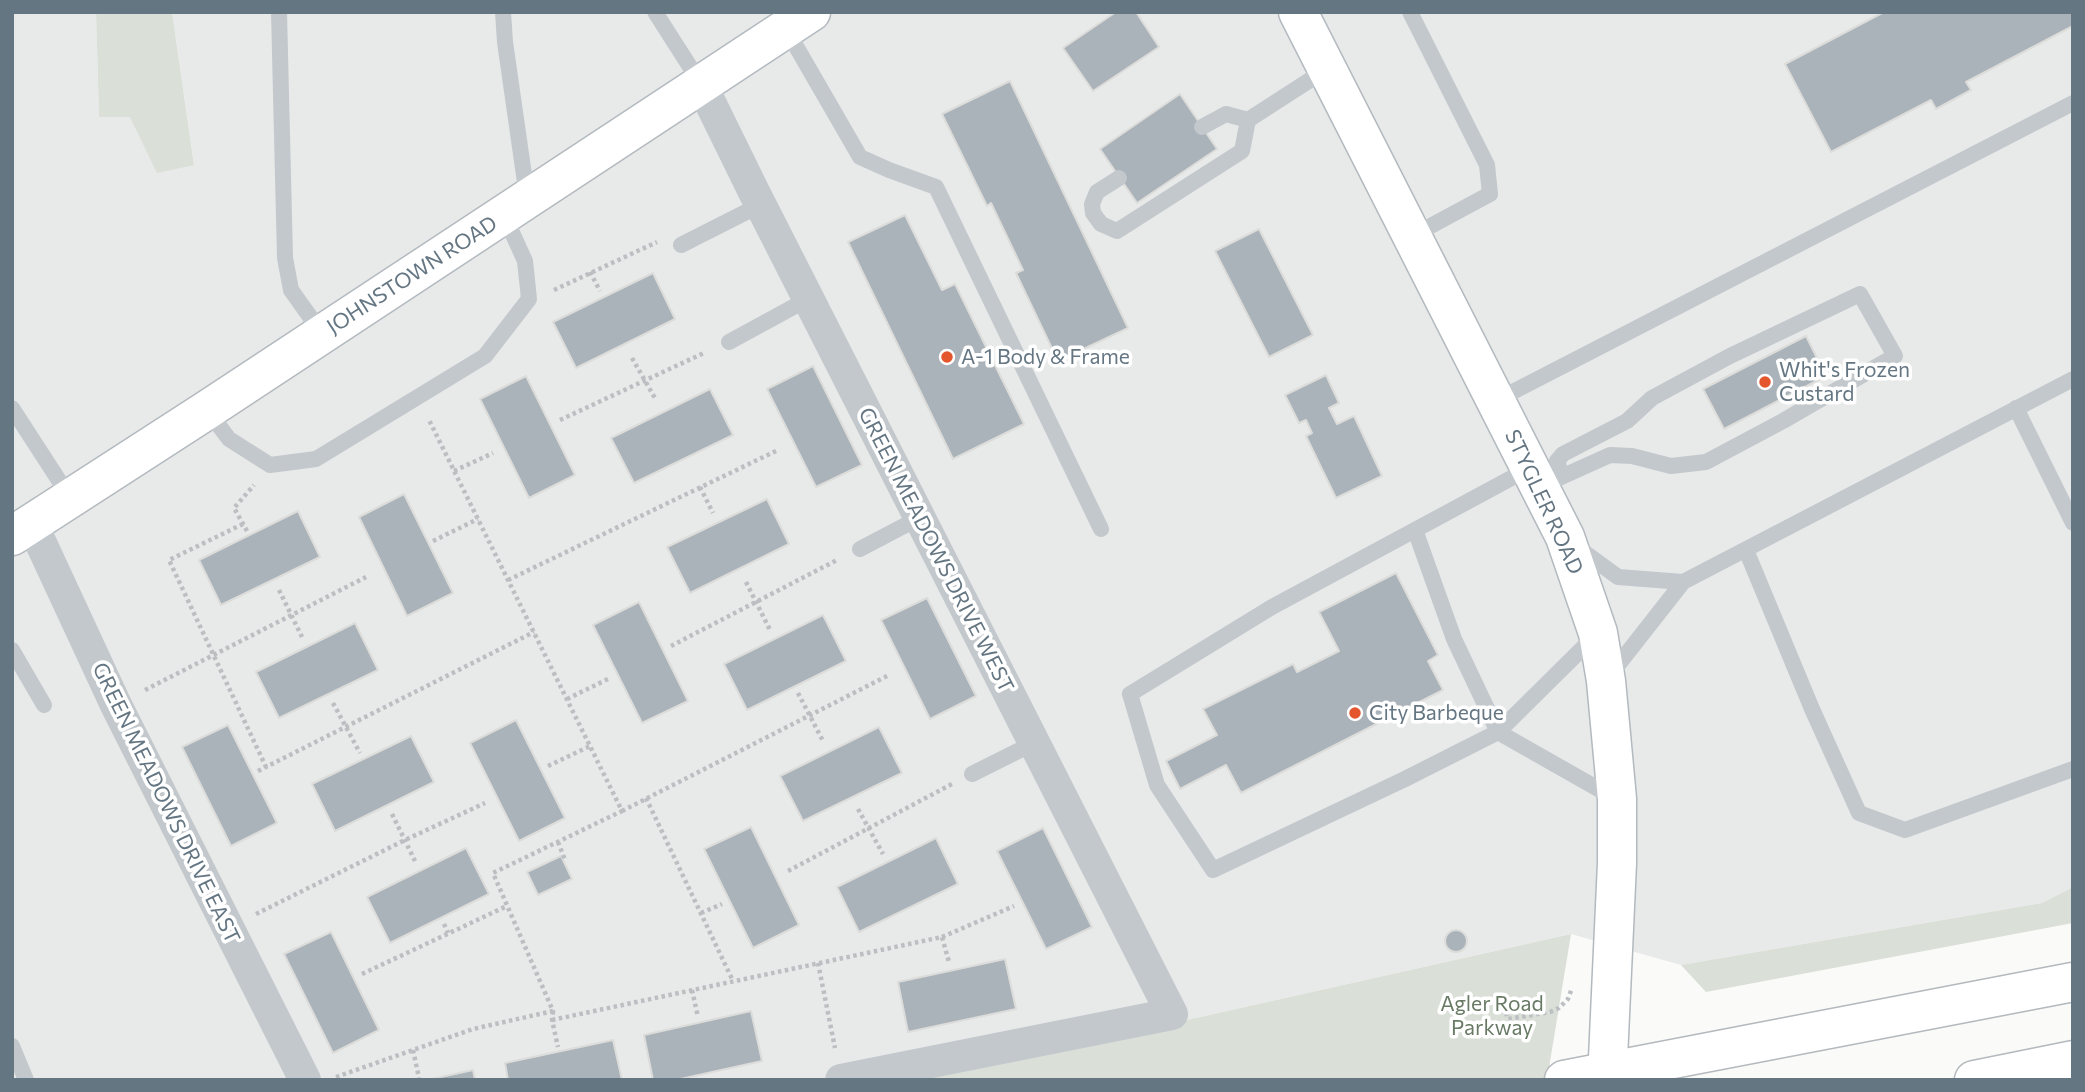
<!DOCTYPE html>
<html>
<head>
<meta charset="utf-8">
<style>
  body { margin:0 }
  #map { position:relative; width:2085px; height:1092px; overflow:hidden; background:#fafaf8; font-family:Commissioner,sans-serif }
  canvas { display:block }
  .frame { position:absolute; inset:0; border:14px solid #657683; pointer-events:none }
</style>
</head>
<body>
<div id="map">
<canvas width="2085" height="1092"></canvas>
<div class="frame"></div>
</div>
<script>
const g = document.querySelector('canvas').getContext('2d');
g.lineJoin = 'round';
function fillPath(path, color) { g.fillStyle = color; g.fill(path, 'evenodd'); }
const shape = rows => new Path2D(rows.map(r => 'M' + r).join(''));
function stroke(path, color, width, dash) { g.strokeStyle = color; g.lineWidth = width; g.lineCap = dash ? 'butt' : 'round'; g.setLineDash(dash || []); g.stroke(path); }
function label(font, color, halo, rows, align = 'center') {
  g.font = font + ' Commissioner,sans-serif'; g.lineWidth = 7; g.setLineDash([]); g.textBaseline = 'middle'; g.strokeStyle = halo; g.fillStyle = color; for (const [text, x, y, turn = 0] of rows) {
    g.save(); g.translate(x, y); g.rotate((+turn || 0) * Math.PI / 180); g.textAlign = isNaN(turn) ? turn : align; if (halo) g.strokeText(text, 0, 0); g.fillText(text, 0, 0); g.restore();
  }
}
fillPath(shape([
  [12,12,96,12,99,117,130,116,194,164,172,12,2073,12,2073,887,2042,903,1681,965,1571,934,919,1080,12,1080]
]), '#e8e9e9');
fillPath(shape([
  [96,12,172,12,194,165,157,173,130,117,99,117],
  [2073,887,2073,923,1706,992,1681,965,2042,903],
  [1571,934,1547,1080,919,1080]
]), '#dadfd7');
const building = shape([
  [1116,12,1136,12,1159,47,1093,91,1063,48,1116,12],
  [1884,12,2073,12,2073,26,1966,82,1971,90,1936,109,1931,100,1831,152,1785,64,1884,12],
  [1010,81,1128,328,1058,361,1016,273,1023,270,991,203,987,206,942,114,1010,81],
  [1180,94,1217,149,1137,203,1100,149,1180,94],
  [905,215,942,290,955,284,1024,424,953,459,848,242,905,215],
  [1259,229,1313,335,1269,357,1215,251,1259,229],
  [653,273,675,319,576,368,553,322,653,273],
  [1806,336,1826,376,1724,429,1703,389,1806,336],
  [813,366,862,465,816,487,767,389,813,366],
  [1326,375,1339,403,1329,408,1337,424,1354,416,1382,476,1336,498,1306,436,1312,433,1306,420,1299,423,1285,395,1326,375],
  [526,376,575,475,529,498,480,399,526,376],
  [710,389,733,435,634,483,611,438,710,389],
  [404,494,453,593,407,616,359,517,404,494],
  [767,499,789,544,690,593,667,547,767,499],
  [298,511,320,557,221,605,199,560,298,511],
  [1396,573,1438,655,1428,661,1443,690,1241,793,1226,765,1180,789,1166,761,1217,735,1203,709,1293,664,1297,672,1339,651,1319,612,1396,573],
  [927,598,976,696,930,719,881,620,927,598],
  [639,602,688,701,642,723,593,625,639,602],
  [823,615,846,661,747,710,724,664,823,615],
  [355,623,378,670,279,718,256,672,355,623],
  [516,720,565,818,519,841,470,743,516,720],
  [228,725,277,823,231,846,182,747,228,725],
  [879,727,902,773,803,821,780,776,879,727],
  [411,736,434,782,335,831,312,784,411,736],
  [751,827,799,925,753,948,704,849,751,827],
  [1043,828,1092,927,1046,949,997,851,1043,828],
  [936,838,958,884,859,932,837,887,936,838],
  [466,848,489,894,390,943,367,897,466,848],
  [561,856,572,879,538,895,527,872,561,856],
  '1445 941a11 11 0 1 1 22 0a11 11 0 1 1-22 0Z',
  [331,932,379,1030,333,1053,284,954,331,932],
  [1005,959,1016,1009,908,1032,898,982,1005,959],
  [751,1011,762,1061,676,1080,653,1080,644,1035,751,1011],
  [613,1040,622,1080,508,1080,505,1063,613,1040],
  [473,1070,475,1080,427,1080,473,1070]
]);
fillPath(building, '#aab3b9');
stroke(building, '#dcdcda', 2);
const secondary = shape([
  [1298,12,1565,537,1598,633,1606,681,1617,799,1617,863,1607,1080],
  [12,536,207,410,811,12]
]);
const highway = shape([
  [1564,1080,2073,982],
  [1974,1080,2073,1060]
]);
stroke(secondary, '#b3babf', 41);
stroke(highway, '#b4b9bd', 41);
stroke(shape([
  [590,272,600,291],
  [554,290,657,242],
  [632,358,656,400],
  [560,420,706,352],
  [454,471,493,453],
  [700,487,713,513],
  [243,524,169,560,266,767],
  [247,531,234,508,254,485],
  [433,541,478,519],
  [508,580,778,450],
  [746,582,770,630],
  [279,590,302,637],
  [671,646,837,560],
  [145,690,366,577],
  [798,693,823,741],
  [567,699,610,678],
  [333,703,360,753],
  [548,766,590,746],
  [258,771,534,632],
  [646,798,733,981],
  [858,809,883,854],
  [622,811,889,675],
  [392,814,415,861],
  [558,842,565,860],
  [788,871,952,784],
  [701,913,722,904],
  [256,914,405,840,485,803],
  [444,924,448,933],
  [942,937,1014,906],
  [818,963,835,1048],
  [362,974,507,906],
  [692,990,698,1017],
  [1504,1006,1508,1019,1550,1012,1559,1008,1568,999,1572,988],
  [553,1011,552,1020,558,1047],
  [552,1020,942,937,949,962],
  [413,1050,419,1078],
  [336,1077,473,1029,553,1011,493,873,622,811,429,420]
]), '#bbbfc2', 4.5, [3.5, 3.5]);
stroke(shape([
  [279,12,285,258,291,290,323,335],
  [503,12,505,42,527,196],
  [655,12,701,84],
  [1410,12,1487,165,1490,194,1412,236],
  [786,29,860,157,889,170,936,187,1101,529],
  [1248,120,1327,69],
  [1119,178,1097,192,1092,204,1093,213,1101,224,1117,231,1242,151,1248,120,1226,114,1202,127],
  [681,245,760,205],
  [729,342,808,299],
  [1497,400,2073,103],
  [12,408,71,499],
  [2016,408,2073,523],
  [207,410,229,439,270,465,316,459,485,356,529,299,525,261,504,215],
  [1530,468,1272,607,1130,694,1157,785,1213,870,1405,779,1498,732,1597,634],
  [1539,487,1610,455,1632,456,1671,466,1706,462,1783,421,1895,356,1860,294,1730,356,1652,398,1627,421,1563,454,1557,461,1562,476],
  [1415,530,1454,639,1498,732,1616,799],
  [1577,547,1618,577,1683,582],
  [860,549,919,518],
  [1746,550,1812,709,1859,813,1905,830,2073,769],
  [12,650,44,705],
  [1610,675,1683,582,2073,379],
  [972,774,1034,743],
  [12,1046,26,1080]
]), '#c3c8cc', 16);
stroke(shape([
  [701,84,754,192,1172,1014,841,1080],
  [32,524,116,705,305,1080]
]), '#c3c8cc', 32);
stroke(secondary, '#fff', 38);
stroke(highway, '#fff', 38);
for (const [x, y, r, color] of [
  [947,357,7,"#e4572e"],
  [1765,382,7,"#e4572e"],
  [1355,713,7,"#e4572e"]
]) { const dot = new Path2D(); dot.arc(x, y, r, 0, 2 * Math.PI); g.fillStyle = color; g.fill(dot); stroke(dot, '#fff', 2.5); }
label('21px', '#657683', '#fff', [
  ["JOHNSTOWN ROAD",412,275,-33],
  ["STYGLER ROAD",1544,502,65],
  ["GREEN MEADOWS DRIVE WEST",936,550,63],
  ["GREEN MEADOWS DRIVE EAST",166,803,64]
]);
label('21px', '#657683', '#fff', [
  ["A-1 Body & Frame",961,357],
  ["Whit's Frozen",1779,370],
  ["Custard",1779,394],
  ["City Barbeque",1369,713]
], 'left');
label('21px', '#687a64', '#fff', [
  ["Agler Road",1492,1004],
  ["Parkway",1492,1028]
]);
</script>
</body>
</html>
